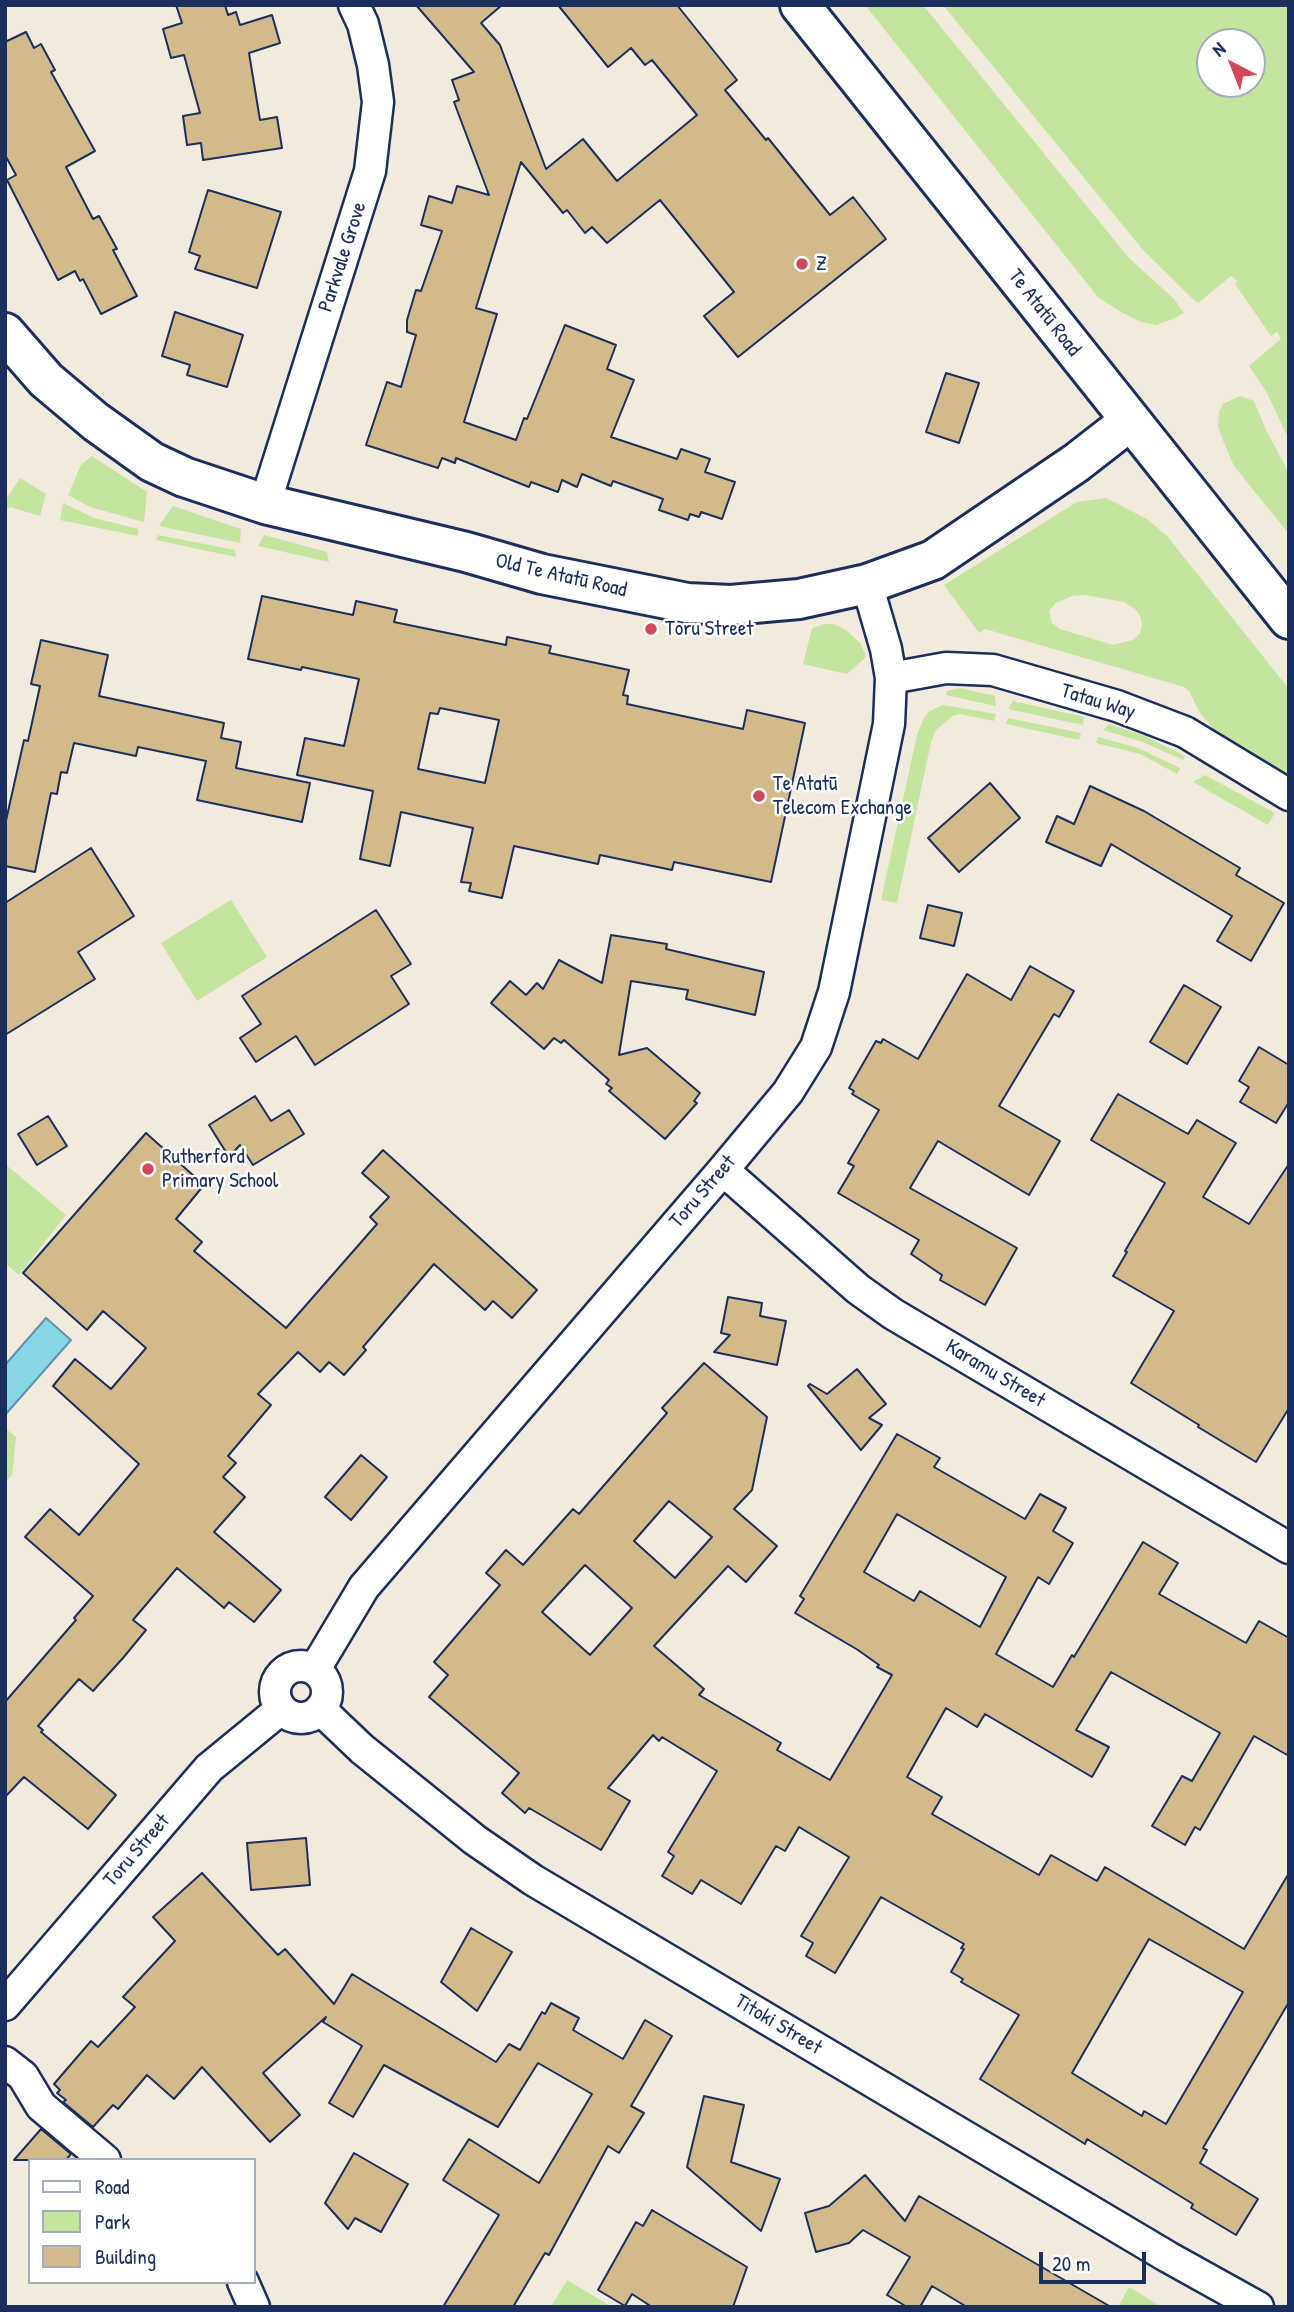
<!DOCTYPE html>
<html>
<head>
<meta charset="utf-8">
<style>
  body { margin:0 }
  #map { position:relative; width:1294px; height:2312px; overflow:hidden; background:#f2eadc; font-family:"Patrick Hand",sans-serif }
  canvas { display:block }
  .frame { position:absolute; inset:0; border:7px solid #1b2f5e; pointer-events:none }
  .legend { position:absolute; left:28px; top:2158px; width:228px; height:126px; box-sizing:border-box; background:#fff; border:2px solid #a4acbf; margin:0; padding:9px 12px; list-style:none; font-size:21px; color:#1b2f5e }
  .legend li { display:flex; align-items:center; gap:14px; height:35px }
  .legend b { width:35px; border:2px solid #a4acbf }
  .north { position:absolute; left:1196px; top:28px; width:70px; height:70px; box-sizing:border-box; background:#fff; border:2px solid #a4acbf; border-radius:50%; rotate:318deg; font-size:19px; font-weight:700; line-height:28px; text-align:center; color:#1b2f5e }
  .north::after { content:''; display:block; margin:auto; width:24px; height:32px; background:#d1495b; clip-path:polygon(50% 0,100% 100%,50% 72%,0 100%) }
  .scale { position:absolute; left:1039px; top:2252px; width:107px; height:32px; box-sizing:border-box; border:4px solid #1b2f5e; border-top:0; padding-left:9px; font-size:21px; line-height:24px; white-space:nowrap; color:#1b2f5e; -webkit-text-stroke:5px #fff; paint-order:stroke }
</style>
</head>
<body>
<div id="map">
<canvas width="1294" height="2312"></canvas>
<div class="frame"></div>
<ul class="legend">
<li><b style="height:9px;background:#fff"></b>Road</li>
<li><b style="height:19px;background:#c3e59d"></b>Park</li>
<li><b style="height:19px;background:#d3ba8a"></b>Building</li>
</ul>
<div class="north">N</div>
<div class="scale">20 m</div>
</div>
<script>
const g = document.querySelector('canvas').getContext('2d');
g.lineJoin = 'round';
function fillPath(path, color) { g.fillStyle = color; g.fill(path, 'evenodd'); }
const shape = rows => new Path2D(rows.map(r => 'M' + r).join(''));
function stroke(path, color, width, dash) { g.strokeStyle = color; g.lineWidth = width; g.lineCap = dash ? 'butt' : 'round'; g.setLineDash(dash || []); g.stroke(path); }
function label(font, color, halo, rows, align = 'center') {
  g.font = font + ' "Patrick Hand",sans-serif'; g.lineWidth = 5; g.setLineDash([]); g.textBaseline = 'middle'; g.strokeStyle = halo; g.fillStyle = color; for (const [text, x, y, turn = 0] of rows) {
    g.save(); g.translate(x, y); g.rotate((+turn || 0) * Math.PI / 180); g.textAlign = isNaN(turn) ? turn : align; if (halo) g.strokeText(text, 0, 0); g.fillText(text, 0, 0); g.restore();
  }
}
fillPath(shape([
  [865,5,923,5,1129,258,1174,299,1184,313,1173,319,1156,325,1141,322,1121,312,1098,297],
  [943,5,1289,5,1289,440,1266,391,1249,366,1281,339,1277,332,1271,336,1235,284,1237,281,1231,276,1198,303,1195,301,1143,250],
  [1210,42,1252,42,1252,84,1210,84],
  [1240,396,1254,401,1266,430,1289,473,1289,534,1234,466,1222,438,1218,427,1219,412,1223,404],
  [92,456,147,492,144,522,90,507,68,495,81,465],
  [20,478,46,494,40,516,10,507,5,511,5,501],
  [1106,498,1147,519,1167,536,1289,689,1289,778,1221,738,1200,713,1189,691,1184,687,985,629,979,633,944,585,1077,502],
  [1085,595,1124,602,1135,609,1140,616,1142,624,1140,633,1133,640,1113,645,1060,629,1052,623,1049,611,1056,603,1072,596],
  [63,503,94,518,138,529,138,536,60,520],
  [173,506,241,529,240,543,159,526],
  [158,535,235,550,236,557,156,540],
  [264,535,327,552,329,562,258,546],
  [825,624,834,624,846,630,861,644,866,657,847,674,803,664,812,628],
  [960,688,995,696,996,706,946,695,947,691],
  [1013,701,1084,717,1083,725,1008,709],
  [943,705,996,714,994,721,960,714,953,716,936,730,931,742,897,903,881,900,917,735,925,716,930,711],
  [1008,718,1081,733,1079,740,1006,724],
  [1109,724,1145,736,1185,756,1183,760,1143,742,1103,730],
  [1098,737,1138,748,1180,768,1177,774,1140,754,1096,743],
  [1205,775,1275,813,1268,825,1193,782],
  [231,900,267,957,197,1001,161,943],
  [5,1164,66,1215,19,1275,5,1263],
  [5,1428,16,1437,12,1475,5,1483],
  [567,2280,612,2307,551,2307],
  [1129,2287,1162,2307,1118,2307]
]), '#c3e59d');
const water = shape([
  [46,1318,71,1340,5,1415,5,1365,46,1318]
]);
fillPath(water, '#88d5e7');
stroke(water, '#5c93b0', 2);
const building = shape([
  [176,5,225,5,228,15,236,12,240,25,272,15,280,43,249,53,260,120,277,117,282,148,203,160,201,143,187,145,183,116,200,113,184,55,171,58,163,29,182,23,176,5],
  [416,5,502,5,481,23,500,45,546,169,583,139,617,181,697,115,652,60,645,65,631,48,608,67,558,5,677,5,737,80,725,90,766,140,768,138,830,215,853,197,886,239,738,357,704,316,734,292,660,200,607,243,592,227,585,233,567,210,563,213,521,162,476,308,497,314,464,422,516,440,524,418,527,419,565,325,616,345,607,369,634,380,611,437,677,459,681,449,710,459,705,472,735,482,722,519,701,512,699,517,690,514,688,520,659,510,663,499,613,481,611,486,582,474,577,487,562,480,558,492,531,482,529,487,456,458,455,463,442,458,438,468,366,445,387,382,401,387,416,335,407,332,407,320,416,290,421,291,442,231,421,225,429,196,452,203,457,186,489,195,454,102,459,100,452,80,474,72,416,5],
  [26,32,34,48,41,44,55,70,51,72,95,151,66,167,93,219,99,216,117,249,113,250,137,296,101,314,83,279,80,281,75,271,58,280,7,180,16,175,5,155,5,42,26,32],
  [208,190,281,212,257,288,195,269,200,256,189,252,208,190],
  [175,312,243,335,227,387,187,375,190,365,162,356,175,312],
  [946,373,979,383,959,443,926,432,946,373],
  [262,596,353,615,356,601,397,610,394,622,506,645,507,637,551,646,549,653,629,670,623,695,628,696,627,704,743,729,747,710,805,723,771,882,674,862,672,870,600,855,598,864,514,846,502,898,469,891,471,883,461,882,473,828,401,812,390,866,360,859,373,791,297,775,305,738,344,746,359,679,302,667,301,670,248,659,262,596],
  [440,708,499,720,485,783,418,769,430,713,438,714,440,708],
  [41,640,108,655,99,696,224,723,221,738,241,742,236,768,310,783,302,822,197,800,206,761,138,747,136,756,74,743,67,773,61,772,57,794,51,793,35,872,5,866,5,825,24,740,28,741,40,686,31,684,41,640],
  [990,783,1020,818,959,872,928,838,990,783],
  [1090,786,1144,811,1240,868,1236,875,1284,903,1251,961,1217,941,1232,916,1111,844,1101,866,1046,842,1057,816,1074,824,1090,786],
  [91,848,134,916,78,952,95,979,5,1035,5,903,91,848],
  [928,905,962,913,954,946,920,938,928,905],
  [376,910,411,964,391,976,409,1004,315,1065,296,1036,256,1062,240,1038,261,1024,242,996,376,910],
  [611,935,667,944,666,949,764,972,755,1015,686,999,688,990,631,981,619,1055,647,1048,700,1093,694,1101,697,1103,665,1139,609,1091,612,1088,606,1084,609,1080,564,1040,561,1043,554,1038,544,1049,491,1003,510,981,526,995,537,983,543,989,559,960,602,983,611,935],
  [1030,966,1074,991,1059,1017,1054,1014,999,1106,1060,1141,1029,1195,938,1141,910,1188,1017,1248,985,1305,940,1280,942,1275,911,1254,919,1240,838,1193,854,1166,848,1163,879,1110,852,1094,854,1091,849,1088,876,1041,881,1043,883,1039,918,1059,967,974,1011,1000,1030,966],
  [1184,985,1221,1007,1187,1064,1150,1042,1184,985],
  [1259,1047,1289,1065,1289,1102,1276,1123,1240,1102,1249,1087,1239,1081,1259,1047],
  [1118,1094,1188,1134,1197,1120,1236,1143,1203,1197,1249,1224,1289,1164,1289,1408,1256,1462,1198,1427,1199,1425,1131,1383,1174,1311,1113,1276,1127,1252,1125,1251,1165,1183,1091,1140,1118,1094],
  [255,1096,271,1121,289,1110,304,1134,253,1165,240,1145,229,1157,209,1125,255,1096],
  [48,1116,67,1146,37,1165,18,1134,48,1116],
  [146,1133,204,1185,176,1219,202,1242,194,1251,286,1328,377,1224,370,1217,389,1197,362,1173,383,1150,537,1290,512,1318,493,1301,485,1310,434,1264,363,1347,366,1350,344,1375,329,1362,320,1372,298,1352,258,1394,271,1405,228,1456,236,1463,223,1477,245,1497,214,1532,281,1590,254,1622,229,1602,224,1608,177,1568,133,1620,146,1630,123,1658,93,1691,79,1679,38,1726,43,1730,41,1732,116,1795,88,1829,24,1777,5,1797,5,1702,76,1620,74,1618,93,1596,25,1537,50,1509,79,1535,139,1464,53,1386,75,1359,111,1389,146,1348,103,1311,87,1330,23,1273,146,1133],
  [728,1297,762,1303,760,1316,786,1321,777,1365,714,1352,730,1335,721,1333,728,1297],
  [704,1363,767,1417,752,1490,734,1509,777,1546,746,1582,728,1566,654,1646,704,1689,699,1695,781,1743,777,1750,830,1780,892,1675,877,1667,879,1665,858,1650,795,1613,804,1599,800,1596,897,1434,940,1458,934,1467,1025,1519,1040,1494,1066,1508,1053,1531,1073,1543,1049,1584,1038,1577,996,1654,1053,1687,1072,1655,1074,1657,1143,1542,1178,1563,1159,1594,1246,1643,1259,1621,1289,1638,1289,1756,1254,1736,1200,1830,1195,1827,1185,1845,1152,1826,1182,1776,1192,1781,1220,1733,1111,1672,1076,1730,1109,1747,1092,1777,985,1714,977,1727,946,1708,907,1777,942,1797,932,1814,1039,1875,1051,1855,1097,1881,1105,1867,1244,1949,1289,1873,1289,2002,1203,2148,1207,2150,1200,2163,1258,2199,1236,2235,1191,2208,1193,2204,1087,2139,1085,2144,980,2079,1019,2015,961,1982,963,1979,951,1972,964,1949,961,1948,964,1944,881,1897,835,1973,806,1956,813,1943,801,1936,849,1857,799,1827,785,1851,776,1846,741,1904,701,1880,692,1894,662,1876,674,1856,668,1852,717,1771,662,1737,659,1741,653,1735,608,1788,630,1801,601,1850,529,1808,525,1813,502,1793,519,1773,429,1697,448,1675,434,1662,500,1585,486,1573,506,1550,523,1565,573,1509,579,1514,667,1413,662,1408,704,1363],
  [669,1501,712,1537,675,1578,634,1541,669,1501],
  [897,1514,1006,1577,980,1627,920,1591,914,1601,864,1572,897,1514],
  [585,1565,632,1608,590,1655,542,1612,585,1565],
  [1149,1939,1243,1992,1166,2124,1144,2111,1142,2116,1072,2073,1149,1939],
  [857,1369,886,1404,869,1418,882,1425,861,1450,808,1386,810,1384,827,1394,857,1369],
  [361,1455,387,1477,351,1520,325,1497,361,1455],
  [306,1838,310,1885,251,1890,247,1843,306,1838],
  [202,1873,278,1955,285,1949,334,2004,352,1974,496,2062,509,2044,520,2050,542,2012,545,2014,551,2003,579,2018,573,2030,623,2059,645,2020,672,2036,631,2106,644,2113,619,2153,608,2146,549,2255,545,2253,513,2307,443,2307,499,2215,443,2180,469,2139,539,2183,592,2094,538,2063,498,2127,384,2065,353,2117,329,2103,362,2046,323,2022,326,2017,263,2073,300,2115,270,2142,202,2067,174,2099,147,2075,118,2109,113,2105,93,2127,63,2102,66,2100,57,2093,60,2090,54,2084,91,2041,98,2047,135,2007,123,1997,175,1941,153,1917,202,1873],
  [471,1928,512,1952,477,2011,441,1982,471,1928],
  [704,2096,744,2105,731,2162,780,2179,761,2231,687,2167,704,2096],
  [41,2129,71,2154,66,2160,14,2160,41,2129],
  [354,2153,408,2184,381,2232,355,2218,348,2229,325,2203,354,2153],
  [865,2175,905,2221,919,2196,1111,2307,967,2307,932,2286,920,2307,907,2307,887,2295,910,2257,863,2230,849,2243,816,2252,805,2213,829,2206,865,2175],
  [652,2210,747,2267,733,2307,652,2307,632,2294,625,2306,598,2290,636,2222,643,2226,652,2210]
]);
fillPath(building, '#d3ba8a');
stroke(building, '#1b2f5e', 2);
const street = shape([
  [265,504,370,171,378,102,373,65,363,24,354,5],
  [891,678,946,668,993,670,1117,706,1185,732,1289,795],
  [723,1170,858,1289,893,1314,1289,1548],
  '275 1692a26 26 0 1 1 52 0a26 26 0 1 1-52 0Z',
  [315,1669,364,1587,723,1170,788,1092,816,1047,834,992,889,724,891,678,886,649,867,584],
  [320,1709,362,1749,475,1840,533,1880,1168,2257,1258,2307],
  [5,2005,209,1768,281,1709],
  [5,2062,23,2076,41,2106,105,2160],
  [243,2282,254,2307]
]);
const secondary = shape([
  [800,5,1289,619],
  [5,333,46,380,96,422,152,462,184,477,265,504,466,552,542,574,687,603,731,605,799,599,867,584,933,560,1076,463,1130,421]
]);
stroke(street, '#1b2f5e', 35);
stroke(secondary, '#1b2f5e', 44);
stroke(street, '#fff', 30);
stroke(secondary, '#fff', 38);
for (const [x, y, r, color] of [
  [802,264,7,"#d1495b"],
  [651,629,7,"#d1495b"],
  [759,796,7,"#d1495b"],
  [148,1169,7,"#d1495b"]
]) { const dot = new Path2D(); dot.arc(x, y, r, 0, 2 * Math.PI); g.fillStyle = color; g.fill(dot); stroke(dot, '#fff', 2.5); }
label('21px', '#1b2f5e', '#fff', [
  ["Parkvale Grove",343,257,-72],
  ["Te Atatū Road",1044,313,52],
  ["Old Te Atatū Road",561,576,13],
  ["Tatau Way",1098,702,17],
  ["Toru Street",703,1192,-49],
  ["Karamu Street",995,1374,31],
  ["Toru Street",137,1851,-49],
  ["Titoki Street",778,2025,31]
]);
label('21px', '#1b2f5e', '#fff', [
  ["Z",816,264],
  ["Toru Street",665,629],
  ["Te Atatū",773,784],
  ["Telecom Exchange",773,808],
  ["Rutherford",162,1157],
  ["Primary School",162,1181]
], 'left');
</script>
</body>
</html>
